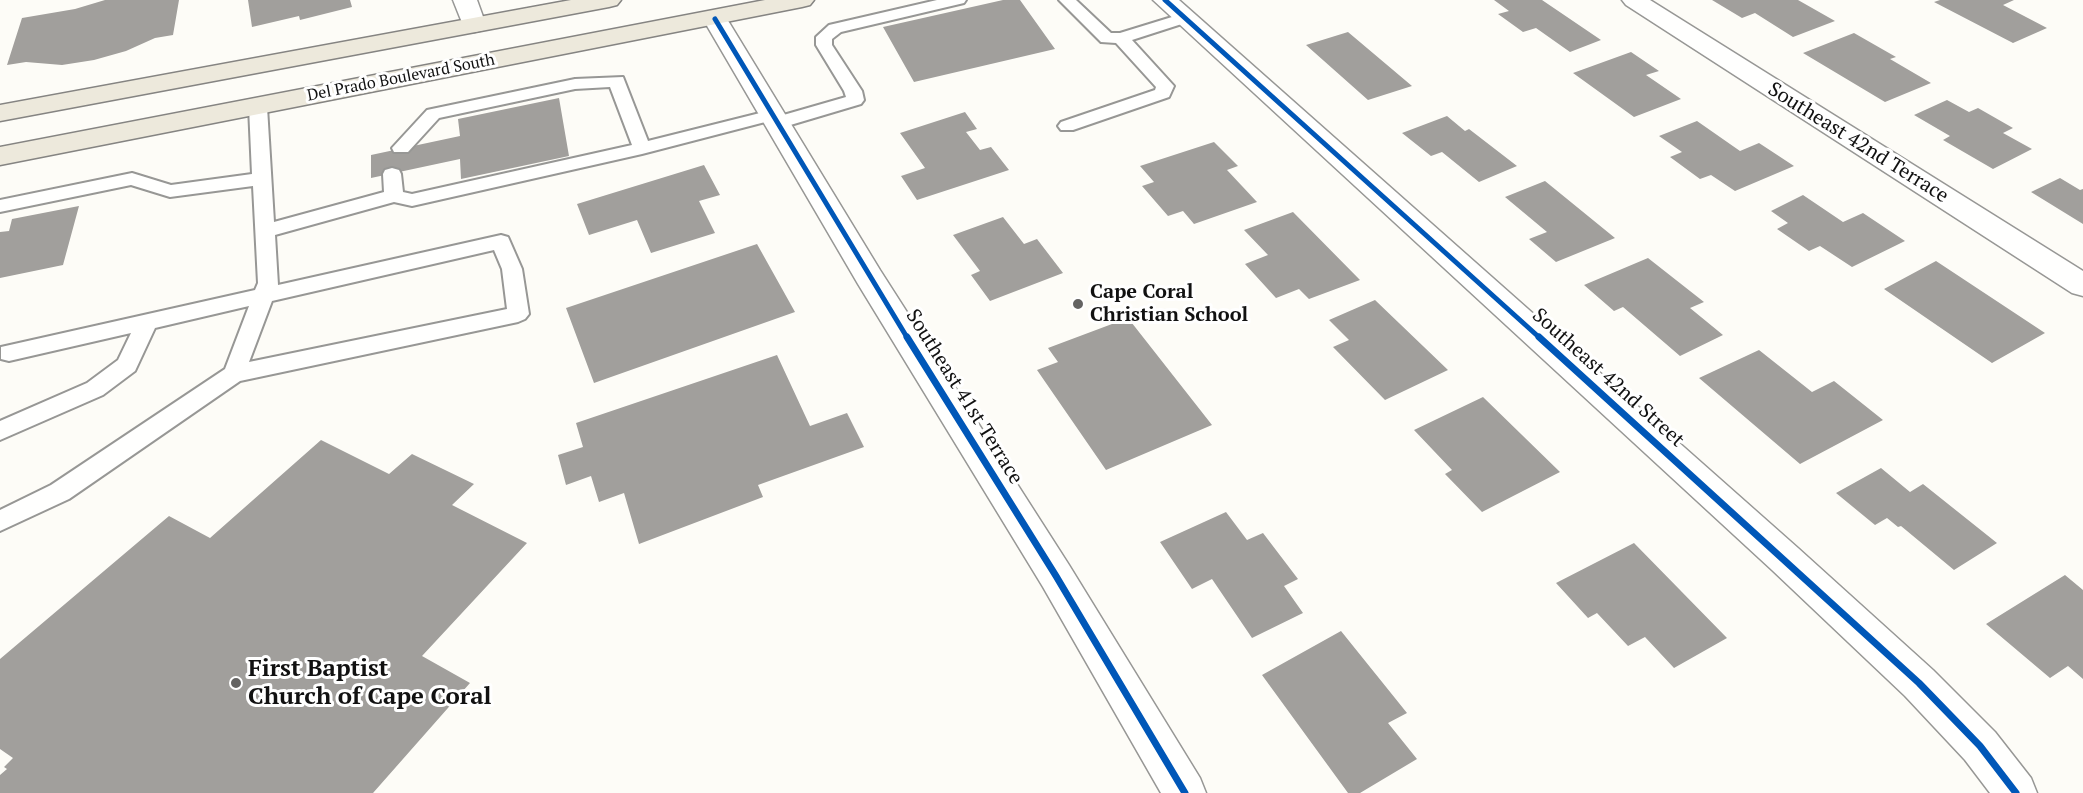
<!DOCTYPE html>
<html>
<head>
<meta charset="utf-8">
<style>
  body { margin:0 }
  canvas { display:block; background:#fdfcf7 }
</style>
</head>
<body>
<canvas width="2083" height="793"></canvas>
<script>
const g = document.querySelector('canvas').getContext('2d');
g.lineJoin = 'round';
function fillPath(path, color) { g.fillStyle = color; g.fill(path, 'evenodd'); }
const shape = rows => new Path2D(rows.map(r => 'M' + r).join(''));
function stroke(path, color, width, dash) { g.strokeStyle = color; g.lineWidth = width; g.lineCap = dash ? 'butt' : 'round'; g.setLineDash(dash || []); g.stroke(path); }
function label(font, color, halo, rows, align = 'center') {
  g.font = font + ' "PT Serif",serif'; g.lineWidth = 6; g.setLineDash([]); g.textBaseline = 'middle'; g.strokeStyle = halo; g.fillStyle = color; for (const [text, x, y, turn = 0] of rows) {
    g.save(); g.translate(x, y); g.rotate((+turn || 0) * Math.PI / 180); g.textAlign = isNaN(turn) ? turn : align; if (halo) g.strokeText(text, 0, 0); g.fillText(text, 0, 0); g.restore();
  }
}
fillPath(shape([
  [105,0,179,0,173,35,155,38,126,51,94,60,62,65,26,62,7,65,22,18,75,9],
  [248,0,350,0,352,7,300,20,299,16,252,27],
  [1003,0,1020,0,1055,49,914,82,883,27],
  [1494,0,1542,0,1601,40,1570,52,1536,28,1523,32,1498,14,1509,11],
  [1712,0,1798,0,1835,21,1793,37,1755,13,1742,18],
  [1940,0,2014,0,2003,5,2047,28,2013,43,1934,2],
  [1348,32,1412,86,1368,100,1306,45],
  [1854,33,1896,57,1890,59,1931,83,1885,102,1803,53],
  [1631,52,1659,71,1646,75,1681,99,1634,117,1573,73],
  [559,98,569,156,461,179,460,159,371,178,371,155,460,136,458,119],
  [1947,100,1969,112,1978,108,2013,128,2003,133,2032,149,1993,169,1943,140,1950,136,1914,115],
  [965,112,977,129,966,132,980,150,991,147,1009,170,917,200,901,176,925,168,900,133],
  [1447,116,1465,131,1469,129,1517,166,1479,182,1442,152,1431,156,1402,133],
  [1697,121,1740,151,1759,143,1794,166,1735,191,1711,175,1700,179,1670,157,1682,152,1659,136],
  [1214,142,1238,166,1227,170,1257,202,1194,224,1183,211,1168,216,1142,186,1154,182,1140,166],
  [704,165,720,195,699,201,715,233,651,253,637,220,589,235,577,204],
  [2060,178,2080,190,2083,189,2083,224,2031,192],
  [1545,181,1615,238,1556,262,1529,239,1547,232,1505,197],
  [1803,195,1843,222,1863,213,1905,241,1852,267,1820,246,1809,251,1777,229,1788,223,1771,211],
  [79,206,63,265,0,278,0,232,9,231,12,219],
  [1293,212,1360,280,1309,299,1299,289,1276,298,1245,264,1268,255,1244,230],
  [1003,217,1024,244,1037,239,1063,273,990,301,971,275,980,271,953,235],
  [757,244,795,312,594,383,566,308],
  [1648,258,1704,302,1690,308,1723,335,1680,356,1623,307,1614,311,1584,285],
  [1936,261,2045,333,1992,363,1884,289],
  [1375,300,1448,370,1385,400,1333,347,1349,340,1329,320],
  [1128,318,1212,425,1106,470,1037,370,1058,362,1048,348],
  [1759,350,1812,392,1834,381,1883,420,1800,464,1699,378],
  [777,355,810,426,847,413,864,447,758,485,763,497,639,544,624,493,599,502,591,476,566,485,558,455,583,447,576,423],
  [1483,397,1560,472,1482,512,1445,474,1452,470,1414,430],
  [321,440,389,474,412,454,474,484,452,505,527,543,422,656,470,683,373,793,0,793,0,775,7,769,4,767,13,758,0,749,0,659,169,516,210,538],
  [1881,468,1910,492,1923,484,1997,543,1954,570,1901,526,1898,527,1887,518,1875,525,1836,493],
  [1226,512,1247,540,1263,533,1298,579,1284,586,1303,613,1252,638,1212,579,1192,589,1160,542],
  [1634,543,1727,638,1674,668,1645,637,1628,646,1597,613,1588,618,1556,583],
  [2065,575,2083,590,2083,679,2068,666,2050,678,1986,624],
  [1341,631,1407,713,1388,723,1417,759,1360,793,1348,793,1262,675]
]), '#a19f9c');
const lane = shape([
  [937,0,966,0,964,3,841,32,832,39,832,45,862,91,864,100,861,104,777,129,771,127,769,121,642,154,412,206,394,202,275,235,278,285,501,235,508,237,522,269,529,314,525,319,518,322,240,381,69,499,0,531,0,510,51,485,225,369,249,306,155,328,135,371,103,395,0,440,0,421,87,383,118,360,131,333,9,361,1,359,1,347,255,290,258,283,253,186,170,197,131,185,0,212,0,200,132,173,171,185,252,174,249,107,252,103,258,102,264,103,267,107,274,222,384,192,383,174,385,170,392,168,399,170,401,174,403,192,412,194,632,145,610,87,575,89,439,118,408,152,394,152,392,148,427,110,575,79,623,77,648,141,772,110,778,111,780,116,846,97,844,91,816,45,816,37,829,25,937,0],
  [494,250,502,269,507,309,249,362,272,301,494,250],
  [1059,0,1076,0,1111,33,1120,33,1185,13,1191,15,1193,18,1191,21,1132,40,1174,86,1169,97,1073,130,1061,130,1058,126,1061,122,1155,90,1156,87,1116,43,1101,42,1059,0]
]);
const street = shape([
  [453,0,477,0,486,25,483,30,474,32,465,30,453,0],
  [1153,0,1179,0,1798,548,1933,670,1995,732,2031,778,2037,793,1990,793,1965,760,1905,696,1772,570,1153,0],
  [1622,0,1650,0,2083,271,2083,296,2072,293,1626,5,1622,0],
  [715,12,723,14,727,19,880,270,1069,565,1200,778,1206,793,1161,793,1043,587,858,284,703,19,707,14,715,12]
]);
const primary = shape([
  [571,0,621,0,617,5,609,7,0,121,0,105,571,0],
  [765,0,814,0,810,5,802,7,0,165,0,147,765,0]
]);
stroke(lane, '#979795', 4);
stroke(street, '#979795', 3);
stroke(primary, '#858482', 3);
fillPath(lane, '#fffffe');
fillPath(street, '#fffffe');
fillPath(primary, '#ede9dc');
stroke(shape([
  [1165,0,1541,339],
  [715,19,908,339]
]), '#0057b8', 5);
stroke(shape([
  [907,337,1056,576,1185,793],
  [1539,337,1919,683,1980,746,2016,793]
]), '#0057b8', 7);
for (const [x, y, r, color] of [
  [1078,304,6,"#646362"],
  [236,683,6,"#646362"]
]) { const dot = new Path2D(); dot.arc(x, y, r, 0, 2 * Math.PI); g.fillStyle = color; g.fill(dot); stroke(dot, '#fff', 2); }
label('16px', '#111', '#fff', [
  ["Del Prado Boulevard South",401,78,-11]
]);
label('20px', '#111', '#fff', [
  ["Southeast 42nd Terrace",1858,143,32],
  ["Southeast 42nd Street",1608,378,42],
  ["Southeast 41st Terrace",964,397,58]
]);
label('bold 20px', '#111', '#fff', [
  ["Cape Coral",1090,292],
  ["Christian School",1090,315]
], 'left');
label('bold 24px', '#111', '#fff', [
  ["First Baptist",248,669],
  ["Church of Cape Coral",248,697]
], 'left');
</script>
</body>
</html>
